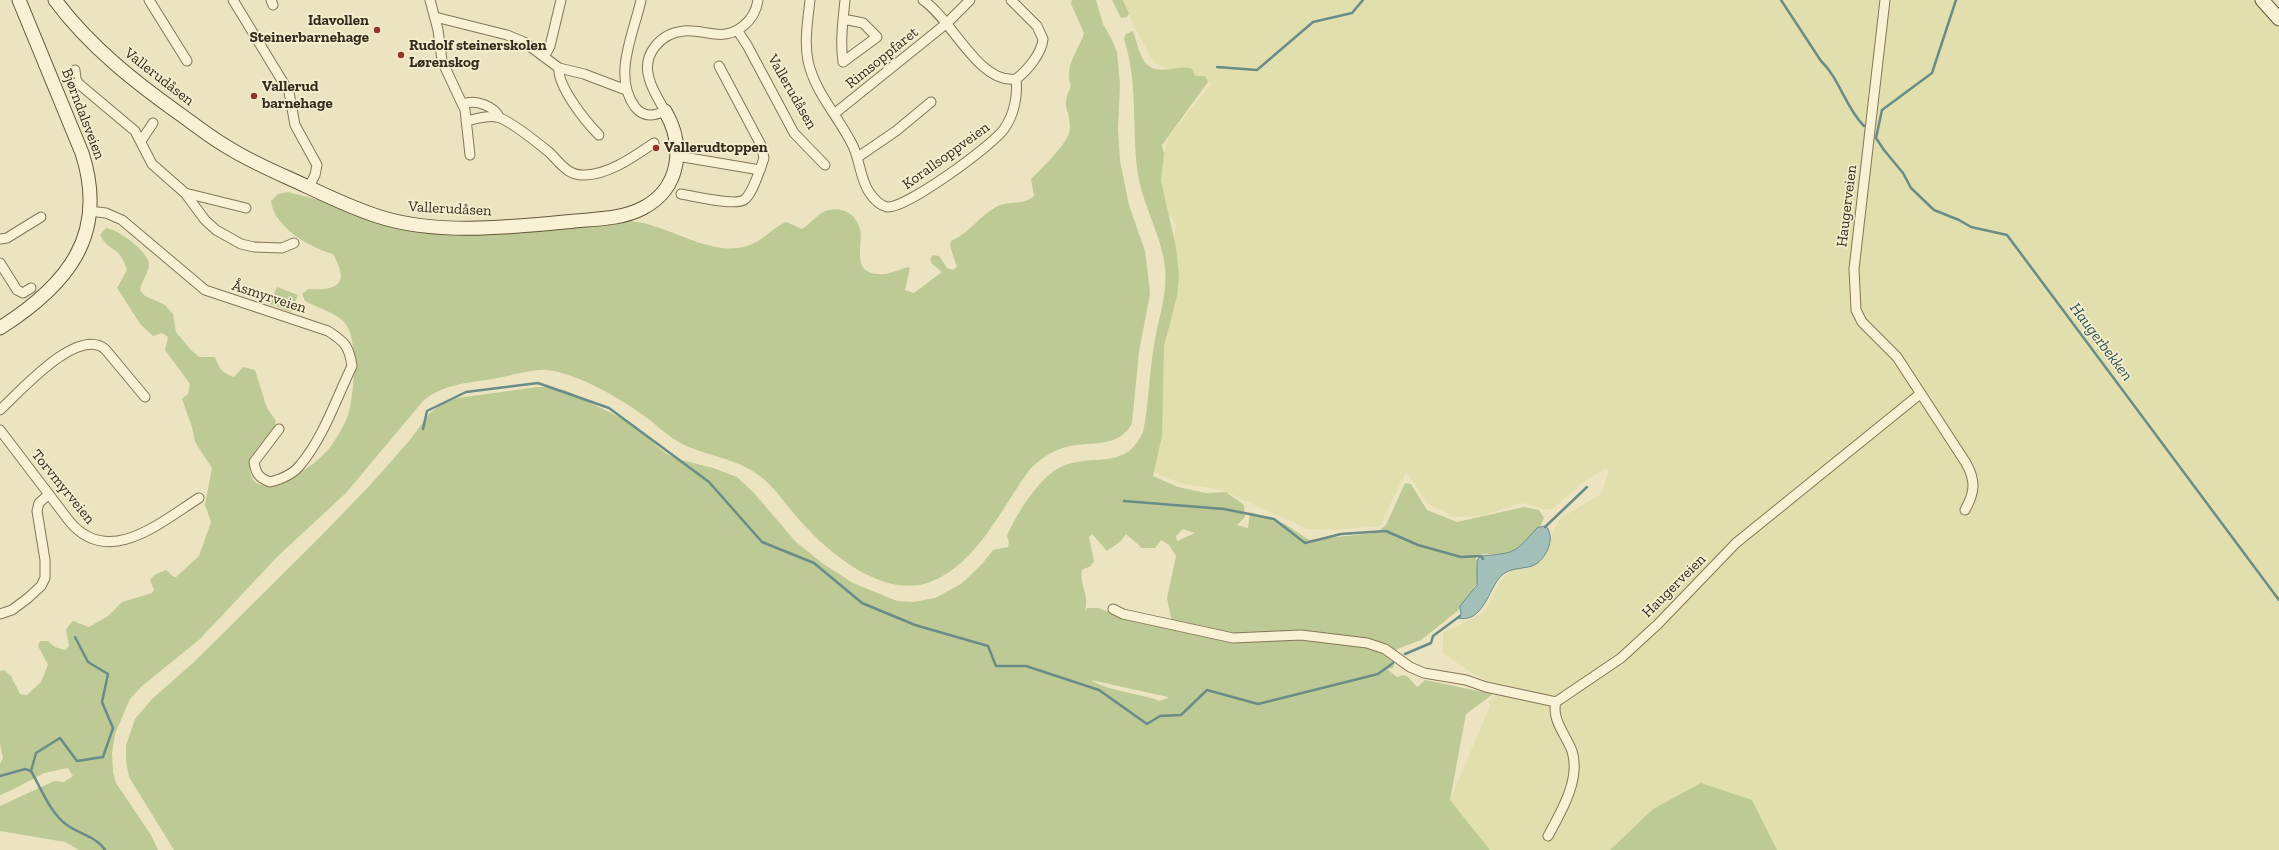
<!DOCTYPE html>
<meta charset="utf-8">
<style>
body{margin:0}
canvas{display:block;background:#ece4c0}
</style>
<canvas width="2279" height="850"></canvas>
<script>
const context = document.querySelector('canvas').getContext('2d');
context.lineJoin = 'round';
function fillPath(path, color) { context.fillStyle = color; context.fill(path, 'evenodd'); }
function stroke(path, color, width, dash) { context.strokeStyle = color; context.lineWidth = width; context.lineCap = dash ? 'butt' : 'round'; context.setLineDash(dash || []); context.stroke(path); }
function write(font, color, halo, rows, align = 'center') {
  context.font = font + ' "Zilla Slab",serif'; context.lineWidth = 3.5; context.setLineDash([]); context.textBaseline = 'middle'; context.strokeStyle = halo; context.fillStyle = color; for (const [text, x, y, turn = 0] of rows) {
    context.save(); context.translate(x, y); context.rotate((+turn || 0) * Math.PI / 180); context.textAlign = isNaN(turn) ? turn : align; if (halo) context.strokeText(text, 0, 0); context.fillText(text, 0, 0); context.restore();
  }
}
fillPath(new Path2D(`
 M 1123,0 L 2262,0 L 2279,18 L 2279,850 L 1777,850 L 1752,800 L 1653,809 L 1610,850 L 1490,850 L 1450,800 L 1490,706 L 1488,701 L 1493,701 L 1499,686 L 1473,674 L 1443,653 L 1443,633 L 1484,612 L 1501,580 L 1516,566 L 1540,559 L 1559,519 L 1601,494 L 1609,470 L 1605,469 L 1584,481 L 1553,509 L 1543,509 L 1523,503 L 1480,516 L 1455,517 L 1428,504 L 1406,472 L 1380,526 L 1335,530 L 1307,529 L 1222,490 L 1178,483 L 1154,472 L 1161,430 L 1163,339 L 1176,224 L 1163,207 L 1160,166 L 1169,136 L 1211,84 L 1154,63 L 1135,28 Z`), '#e2dfae');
fillPath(new Path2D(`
 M 1072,0 L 1096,0 L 1103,24 L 1112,40 L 1117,52 L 1120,84 L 1118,129 L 1120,161 L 1129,205 L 1145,251 L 1149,282 L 1150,294 L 1139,352 L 1132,423 C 1119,450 1086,440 1063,448 C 1050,452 1041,459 1031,468 C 1002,506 978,564 930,582 C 886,599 832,556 805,526 C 789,510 776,487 757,474 C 734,458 707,456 682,444 C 668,437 656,424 643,415 C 620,398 576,373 547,370 C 534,368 507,377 492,379 C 468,383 443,384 423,401 L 346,493 L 278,556 L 200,639 L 142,686 L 130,699 L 115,734 L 112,753 L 113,772 L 116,783 L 151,835 L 158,850 L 79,850 L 65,842 L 0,831 L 0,806 L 54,781 L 64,782 L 73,776 L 68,768 L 44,773 L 16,788 L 0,795 L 0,764 L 3,758 L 0,744 L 0,671 L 4,670 L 11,676 L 20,694 L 27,695 L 41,682 L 48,665 L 38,646 L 40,641 L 48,641 L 55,647 L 65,650 L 69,646 L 66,629 L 73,621 L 89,627 L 108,616 L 122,602 L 152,593 L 154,590 L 150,580 L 154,575 L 166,570 L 174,577 L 176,577 L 199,556 L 211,522 L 205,505 L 212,468 L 195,442 L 192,427 L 182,399 L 188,394 L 190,384 L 165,350 L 168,337 L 162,333 L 153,336 L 141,325 L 117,288 L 127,270 C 119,244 110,254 100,235 L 106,228 C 118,229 151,253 149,266 C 147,275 141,282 140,290 L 145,296 L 165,305 L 173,314 L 176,332 L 191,350 L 199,357 L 215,357 C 219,368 222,373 234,377 L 243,367 L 255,370 L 267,408 L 276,421 L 275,426 L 250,458 C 244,513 307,472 324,454 C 333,445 341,431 347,418 C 352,407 355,371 354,358 C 353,347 352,329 343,321 C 332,311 318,308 305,301 L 302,294 L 308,289 C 338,291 350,284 333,254 C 310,248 274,227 271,201 L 278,194 L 288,192 L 319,200 L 369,221 L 399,228 L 460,232 L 504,234 L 628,221 C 665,222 709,258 747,246 C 762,242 772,228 786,222 L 802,229 C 811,224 818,212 829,210 C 843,207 856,214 860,229 C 864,242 850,273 878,274 C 888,275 899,270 908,267 L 910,268 L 905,290 L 914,293 L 942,272 L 932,264 L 930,259 L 933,255 L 939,256 L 947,268 L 953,270 L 957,267 L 950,246 L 951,241 C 970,233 979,216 996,207 C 1009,200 1023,206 1034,196 L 1031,179 C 1041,169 1070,142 1070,128 C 1070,106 1060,110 1071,86 C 1064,65 1078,52 1084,33 L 1071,4 Z
 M 1112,0 L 1123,0 L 1129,14 L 1127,17 L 1121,18 Z
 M 1133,31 C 1141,54 1141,74 1171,69 C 1179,68 1185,66 1192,69 L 1195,76 L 1205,76 L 1208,82 L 1162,145 L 1164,154 L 1161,181 L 1176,247 L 1179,276 L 1177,296 L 1164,346 L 1162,436 L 1153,476 L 1178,487 L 1206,493 L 1226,492 L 1244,505 L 1245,517 L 1237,525 L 1248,528 L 1250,512 L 1285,524 L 1309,540 L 1375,533 L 1386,525 L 1405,483 L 1411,484 L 1427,510 L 1457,522 L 1524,507 L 1539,510 L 1544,518 L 1537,534 L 1514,554 L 1480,554 L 1476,558 L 1478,581 L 1460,609 L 1421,640 L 1397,649 L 1393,668 L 1387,669 L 1397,677 L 1403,675 L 1408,677 L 1417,687 L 1425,680 L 1493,694 L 1466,714 L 1450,800 L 1490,850 L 174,850 L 129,777 L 126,761 L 126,745 L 135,719 L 152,699 L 194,662 L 320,537 L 372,483 L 409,441 L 430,413 L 442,404 L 458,398 L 537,387 L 552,387 L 567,391 L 629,422 L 664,452 L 677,459 L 713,468 L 737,477 L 754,493 L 796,542 L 825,565 L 853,583 L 897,601 L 913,602 L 935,598 L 961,584 L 982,564 L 993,550 L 1008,547 L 1009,542 L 1007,536 C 1015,516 1040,476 1061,467 C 1093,452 1125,472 1143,432 C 1149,404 1149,374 1154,345 C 1158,319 1168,294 1165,267 C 1161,233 1141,203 1137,168 C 1132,124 1138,83 1124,39 L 1126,34 ZM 1183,529 L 1195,533 L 1177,541 L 1176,536 ZM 1092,534 L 1107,551 L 1121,541 L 1126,534 L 1142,548 L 1155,548 L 1161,540 L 1169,545 L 1176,556 L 1167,598 L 1172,623 L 1125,617 L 1098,608 L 1087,608 L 1085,611 C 1090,596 1079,584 1082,570 L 1091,566 L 1094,561 L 1089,537 ZM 1091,680 L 1168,697 L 1168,698 L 1160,701 C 1139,693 1107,691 1091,680 Z
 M 277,287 L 298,295 L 291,312 L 270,304 Z
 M 1701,783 L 1752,800 L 1777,850 L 1610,850 L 1653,809 Z`), '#beca95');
const water = new Path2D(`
 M 1546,526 C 1556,537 1547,557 1536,564 C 1527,570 1511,566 1501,576 C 1489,588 1483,624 1458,618 L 1461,614 L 1460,606 L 1477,585 L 1477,560 L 1481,556 C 1515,553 1514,554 1537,528 Z`);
fillPath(water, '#a3bfba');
stroke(water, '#6a8c88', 1);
stroke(new Path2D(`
 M 1781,0 L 1821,61 C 1840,79 1845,107 1864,126
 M 1217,67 L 1257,70 L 1313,22 L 1352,13 L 1363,0
 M 1876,138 L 1884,150 L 1903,173 L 1911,188 L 1934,210 L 1959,220 L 1971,227 L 2007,235 L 2279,600
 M 1876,138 L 1882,110 L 1932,73 L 1956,0
 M 423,429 L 427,411 L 466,392 L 538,383 L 609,408 L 709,482 L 762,542 L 814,563 L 862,603 L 915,625 L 988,646 L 996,666 L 1026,666 L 1099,690 L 1147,724 L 1160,716 L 1181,715 L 1207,690 L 1258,704 L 1378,674 L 1393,663
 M 1124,501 L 1224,509 L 1274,519 L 1305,543 L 1341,534 L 1386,531 L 1418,545 L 1461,557 L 1481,556 L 1483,559
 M 1545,527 L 1587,487
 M 1405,654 L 1431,643 L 1433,636 L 1460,616
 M 31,771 L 36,753 L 60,738 L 77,761 L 103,757 L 113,728 L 102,702 L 108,674 L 88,662 L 75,637
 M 0,776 L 25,769 L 31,771 C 41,788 50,813 67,825 C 79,834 97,837 105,850`), '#6a8c88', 2.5);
const street = new Path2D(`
 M 149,0 L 187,61
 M 233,0 L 289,92 L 295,125 L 317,165 L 315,175 L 309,187
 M 271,0 L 273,5
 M 430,0 L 438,30 L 442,61 L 465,110 L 470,155
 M 641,0 C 634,33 612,76 635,107 C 644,118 654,116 665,111 C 659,100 652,90 649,78 C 642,54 661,33 684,31 C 695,30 705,33 715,34 C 736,37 755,21 758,0
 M 810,0 C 808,19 804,41 808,61 C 815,93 839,117 853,146 C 860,161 860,178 869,192 C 873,198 879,205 887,207 C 906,209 993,145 1004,129 C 1014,115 1018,96 1016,79
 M 923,0 C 951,18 979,85 1016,79
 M 1011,0 L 1037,26 L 1043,39 C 1042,53 1027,71 1016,79
 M 1885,0 L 1854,269 L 1856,310 L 1862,322 L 1897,357 L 1966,463 C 1976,481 1975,492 1965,510
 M 435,17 L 507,35 L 524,42 L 559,68 L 584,74 L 626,90
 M 843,19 L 863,23 L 877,37 L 843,62 C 840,41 843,21 845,0
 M 737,30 L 747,45 L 794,133 L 825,165
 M 544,57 L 550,46 L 561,0
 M 559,68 C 557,86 586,122 599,135
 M 75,70 L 76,79 L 79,84 L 135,131 L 152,164 L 185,193 L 205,220 L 216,230 L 241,244 L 254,247 L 282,248 L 294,243
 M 463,104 C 476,99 494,106 500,118
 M 834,114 L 947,23 L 970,0
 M 466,121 C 476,119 487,115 497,117 C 510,120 539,144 550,153 C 561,164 568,176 585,175 C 610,174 633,157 654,143
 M 141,141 L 153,123
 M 677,156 L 760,170 L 764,158 L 761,145 L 719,66
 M 858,157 L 896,131 L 931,102
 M 185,193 L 246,208
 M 681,194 C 693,196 734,206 744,200 C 752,194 756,179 760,170
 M 89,211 L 106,213 L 122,220 L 205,290 L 328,331 C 345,342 349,346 352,366 C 337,397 323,438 301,464 C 294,474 282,479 270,482 C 259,478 256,474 254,462 L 279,429
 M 0,239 L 7,238 L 41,217
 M 0,263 L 17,290 L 23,293 L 31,288
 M 0,410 C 19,393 77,326 105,349 L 145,397
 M 0,430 L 70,522 C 109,568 161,522 199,498
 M 1113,609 L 1123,614 L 1233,638 L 1301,635 L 1367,643 L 1385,649 L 1410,667 L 1424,673 L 1466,680 L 1486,687 L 1556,702
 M 0,614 L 12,610 L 28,598 L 41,586 L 45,578 L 45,560 L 37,511 L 39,503 L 49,494
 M 1548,836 C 1561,812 1581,779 1572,751 C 1566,735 1551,719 1556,702 L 1621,658 L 1658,624 L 1736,543 L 1920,394`);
const secondary = new Path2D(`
 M 55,0 C 90,47 136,83 184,117 C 199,128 213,139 229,148 C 253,163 280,174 306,186 C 329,197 353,208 377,216 C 437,236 513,227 575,221 C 597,219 622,219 643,208 C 681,188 685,145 665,111
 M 2262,0 L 2279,19
 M 0,328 C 66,286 109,236 82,153 L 19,0`);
stroke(street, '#857559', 11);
stroke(secondary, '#67563c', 15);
stroke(street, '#f8f1d3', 9);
stroke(secondary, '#f8f1d3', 13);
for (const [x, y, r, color] of [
 [377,30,4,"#92352a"],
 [401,55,4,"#92352a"],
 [254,96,4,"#92352a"],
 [656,148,4,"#92352a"]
]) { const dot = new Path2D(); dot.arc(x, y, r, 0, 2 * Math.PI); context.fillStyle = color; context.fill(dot); stroke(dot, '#f4eecf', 1.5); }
write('bold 15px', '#352b1d', '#f4eecf', [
 ["Idavollen",369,21,"right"],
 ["Steinerbarnehage",369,38,"right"],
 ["Rudolf steinerskolen",409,46],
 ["Lørenskog",409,63],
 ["Vallerud",262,87],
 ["barnehage",262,104],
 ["Vallerudtoppen",664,148]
], 'left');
write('15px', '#352b1d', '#f4eecf', [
 ["Rimsoppfaret",882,58,-39],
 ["Vallerudåsen",159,77,38],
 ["Vallerudåsen",792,92,60],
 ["Bjørndalsveien",83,114,69],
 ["Korallsoppveien",946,156,-36],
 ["Haugerveien",1847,206,-83],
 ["Vallerudåsen",450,209,3],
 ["Åsmyrveien",269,297,18],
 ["Torvmyrveien",63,487,51],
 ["Haugerveien",1674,586,-45]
]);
write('italic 16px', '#2c5254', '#f4eecf', [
 ["Haugerbekken",2101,342,53]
]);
</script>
